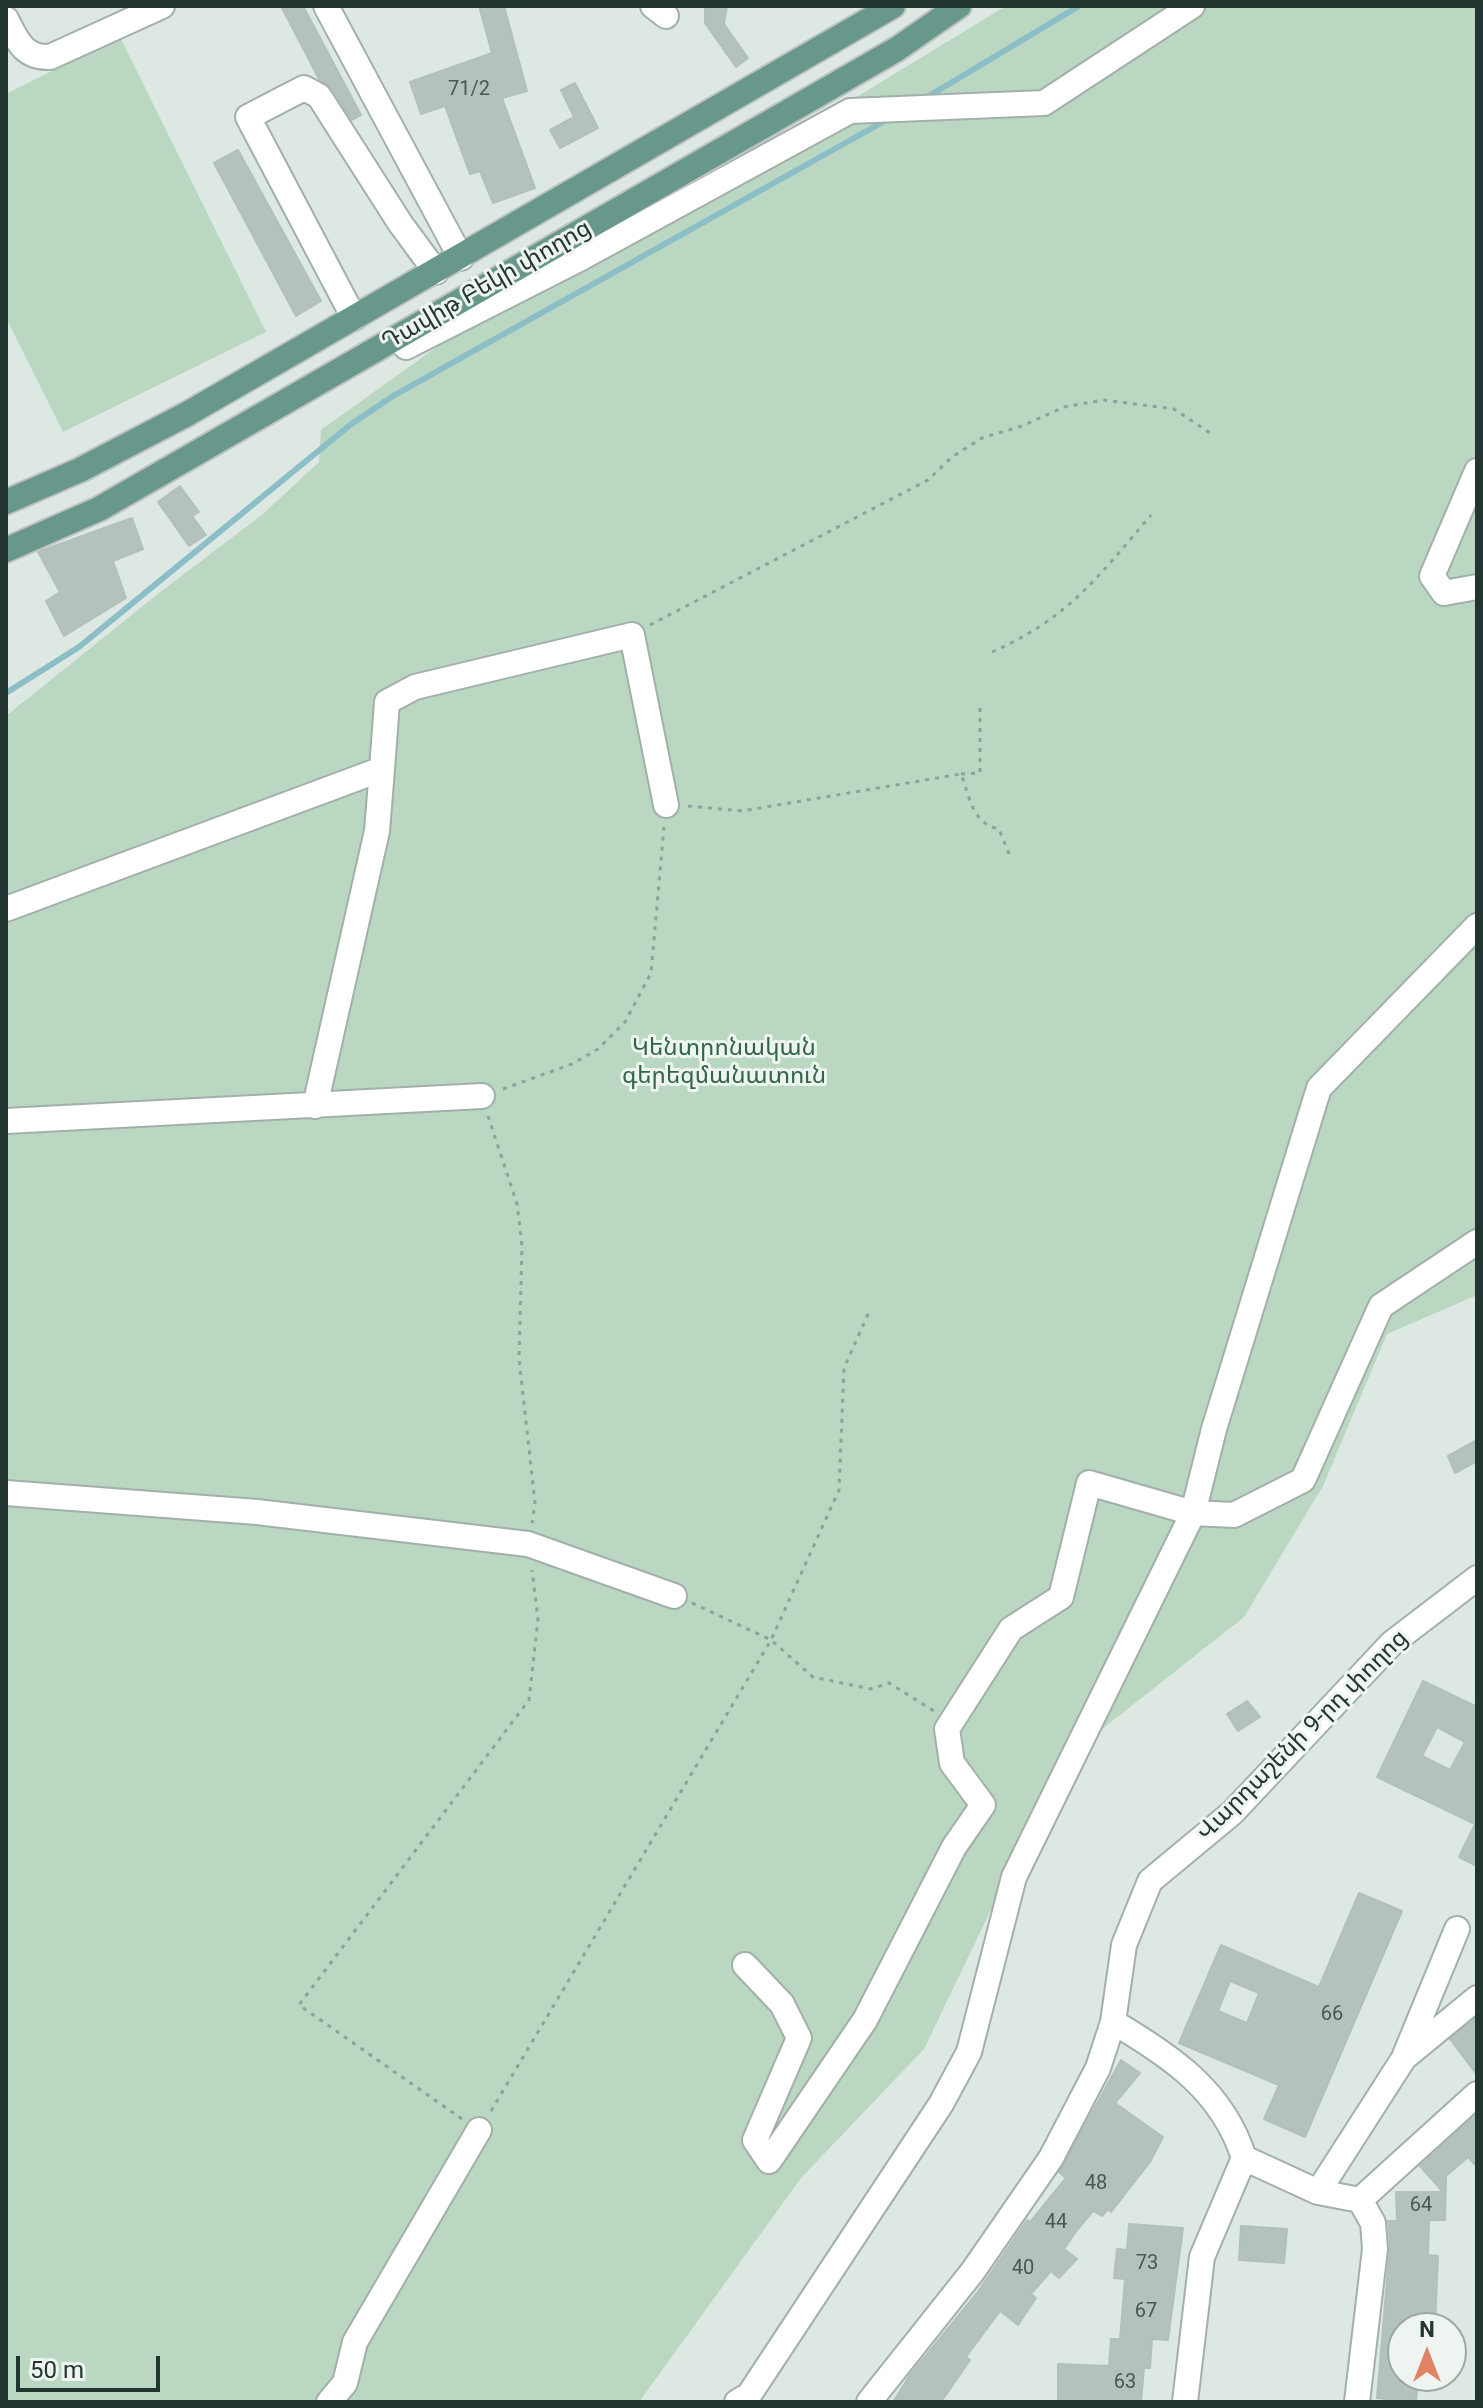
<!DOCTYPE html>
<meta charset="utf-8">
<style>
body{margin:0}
#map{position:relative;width:1483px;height:2408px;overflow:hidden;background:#dee8e3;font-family:Roboto,sans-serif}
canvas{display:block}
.frame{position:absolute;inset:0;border:8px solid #223530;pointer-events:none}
.north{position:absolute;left:1387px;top:2312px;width:80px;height:80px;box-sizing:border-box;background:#eef5f1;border:2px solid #9ca8a4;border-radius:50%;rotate:0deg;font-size:22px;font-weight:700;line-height:32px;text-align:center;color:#223530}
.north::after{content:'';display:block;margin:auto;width:28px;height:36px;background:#e08264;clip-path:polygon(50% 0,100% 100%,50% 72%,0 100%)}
.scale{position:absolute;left:16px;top:2356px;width:144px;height:36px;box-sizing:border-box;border:4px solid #223530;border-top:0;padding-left:10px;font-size:24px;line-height:28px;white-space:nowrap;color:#223530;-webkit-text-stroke:6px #eef5f1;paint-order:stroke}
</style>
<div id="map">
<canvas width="1483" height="2408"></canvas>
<div class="frame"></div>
<div class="north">N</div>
<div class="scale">50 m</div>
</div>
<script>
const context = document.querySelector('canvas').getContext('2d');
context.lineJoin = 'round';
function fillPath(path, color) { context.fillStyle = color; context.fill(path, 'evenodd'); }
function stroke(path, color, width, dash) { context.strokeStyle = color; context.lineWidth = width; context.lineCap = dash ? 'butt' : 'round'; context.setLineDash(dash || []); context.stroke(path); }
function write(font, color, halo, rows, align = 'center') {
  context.font = font + ' Roboto,"Noto Sans Armenian",sans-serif'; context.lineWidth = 6; context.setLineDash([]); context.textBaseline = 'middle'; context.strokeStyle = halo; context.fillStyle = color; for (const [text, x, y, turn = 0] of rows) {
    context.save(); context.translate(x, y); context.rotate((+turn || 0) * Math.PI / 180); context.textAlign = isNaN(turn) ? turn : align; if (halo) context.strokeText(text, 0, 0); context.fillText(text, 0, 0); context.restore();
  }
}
fillPath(new Path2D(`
 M 1006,6 L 1477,6 L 1477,1295 L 1387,1334 L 1323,1486 L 1244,1617 L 1063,1760 L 924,2049 L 801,2178 L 639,2402 L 6,2402 L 6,716 L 159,593 L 263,514 L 319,462 L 321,430 L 576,247 L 799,132 Z
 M 120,37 L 266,332 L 63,432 L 6,318 L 6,94 Z`), '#b9d7c1');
stroke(new Path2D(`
 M 924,99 L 1079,6
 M 6,693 L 79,647 L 350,425 L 393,396 L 890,118`), '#8cbec7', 6);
const building = new Path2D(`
 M 281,6 L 303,6 L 361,115 L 352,120 L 331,87 L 319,79 Z
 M 479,6 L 504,6 L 527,91 L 502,98 L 535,188 L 493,203 L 480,171 L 470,174 L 445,106 L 421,114 L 410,82 L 492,53 Z
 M 705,6 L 727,6 L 724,24 L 748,58 L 736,67 L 705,23 Z
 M 575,83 L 598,128 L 560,148 L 550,130 L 574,117 L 561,90 Z
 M 238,150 L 321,301 L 296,316 L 214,163 Z
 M 180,486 L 199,512 L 192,516 L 206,535 L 189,546 L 158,502 Z
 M 132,518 L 143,549 L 113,561 L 126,598 L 64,636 L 46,601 L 60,592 L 38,552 Z
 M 1477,1440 L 1477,1461 L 1455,1473 L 1448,1456 Z
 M 1423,1681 L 1477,1707 L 1477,1866 L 1459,1857 L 1475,1824 L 1377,1777 ZM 1437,1727 L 1465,1742 L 1450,1770 L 1422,1756 Z
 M 1247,1701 L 1260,1717 L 1238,1731 L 1227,1714 Z
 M 1359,1893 L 1402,1911 L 1305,2137 L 1264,2119 L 1279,2085 L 1179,2043 L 1221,1945 L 1319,1987 ZM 1230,1981 L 1259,1993 L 1247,2023 L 1218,2011 Z
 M 1477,2017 L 1477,2075 L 1450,2039 Z
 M 1121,2060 L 1140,2073 L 1115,2103 L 1163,2137 L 1150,2162 L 1111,2212 L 1108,2209 L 1102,2216 L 1093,2211 L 1077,2230 L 1064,2249 L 1077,2259 L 1059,2278 L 1051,2271 L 1031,2294 L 1036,2298 L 1018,2325 L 1000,2311 L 966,2357 L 970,2360 L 941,2402 L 893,2402 L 910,2375 L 977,2293 L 1027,2220 L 1030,2222 L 1066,2178 L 1059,2172 Z
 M 1477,2114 L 1477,2167 L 1468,2157 L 1446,2176 L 1445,2220 L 1429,2220 L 1428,2255 L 1438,2256 L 1435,2328 L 1403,2328 L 1403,2376 L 1418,2376 L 1416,2402 L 1377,2398 L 1390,2245 L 1388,2221 L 1397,2221 L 1396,2192 L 1443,2192 L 1420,2166 Z
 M 1129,2224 L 1183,2228 L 1168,2340 L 1152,2339 L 1150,2368 L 1144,2368 L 1141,2402 L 1058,2402 L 1058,2364 L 1109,2366 L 1111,2339 L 1120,2339 L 1125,2279 L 1114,2278 L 1117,2249 L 1127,2250 Z
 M 1241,2226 L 1287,2229 L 1284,2263 L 1239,2260 Z`);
fillPath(building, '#b4c2bc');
stroke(building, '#b2c0ba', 2);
const minor = new Path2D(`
 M 326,6 L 461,258
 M 653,6 L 666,16
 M 6,19 C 17,40 23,58 50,57 L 162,6
 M 354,318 L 248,117 L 304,88 L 319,96 L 400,223 L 436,272
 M 399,337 L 406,347 L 581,258 L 850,111 L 1044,103 L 1192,6
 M 1477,471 L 1432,576 L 1444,593 L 1477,587
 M 6,909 L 382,769 L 387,702 L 415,687 L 632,635 L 666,805
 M 315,1106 L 377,831 L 382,769
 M 6,1121 L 482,1096
 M 6,1493 L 257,1512 L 528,1544 L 674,1596
 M 745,1965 L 782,2004 L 799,2038 L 755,2140 L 769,2161 L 865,2020 L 954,1847 L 983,1805 L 952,1763 L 947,1729 L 1011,1629 L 1061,1597 L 1089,1483 L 1193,1513 L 1234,1515 L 1303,1480 L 1381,1306 L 1477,1242
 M 1113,2022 C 1171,2056 1223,2091 1244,2158 L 1318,2192 L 1360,2200 L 1477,2094
 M 1405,2055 L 1457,1929
 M 1318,2192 L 1404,2058 L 1477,1998
 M 329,2402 L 345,2383 L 355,2342 L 479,2130
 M 737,2402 L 749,2395 L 941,2104 L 969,2052 L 1014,1877 L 1193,1513 L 1214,1429 L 1319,1088 L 1477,926
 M 869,2402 L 973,2271 L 1051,2158 L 1098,2068 L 1113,2022 L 1124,1945 L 1150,1881 L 1232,1813 L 1392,1643 L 1477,1578
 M 1185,2402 L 1202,2257 L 1244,2158
 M 1357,2402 L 1375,2249 L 1373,2223 L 1360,2200`);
const major = new Path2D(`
 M 6,502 L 80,470 L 187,414 L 893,6
 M 6,550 L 99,509 L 205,448 L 897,49 L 959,6`);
stroke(minor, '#a2afaa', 28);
stroke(major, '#bdc2c1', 28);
stroke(new Path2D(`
 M 650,625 L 928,480 L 952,457 L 982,438 L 1022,426 L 1064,407 L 1103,400 L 1174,409 L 1210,433
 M 992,652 C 1069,618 1098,577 1151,515
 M 961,774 L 980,773 L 980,708
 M 688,806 L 742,811 L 961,774 C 970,798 972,823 999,829 L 1009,854
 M 503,1089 L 572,1064 L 598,1049 L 625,1022 L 651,973 L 664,827
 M 488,1116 L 517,1204 L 522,1246 L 519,1359 L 535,1503 L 532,1523
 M 692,1603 L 771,1640 L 813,1677 L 871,1689 L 889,1683 L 934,1711
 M 491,2111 L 771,1640 L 839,1490 L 844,1368 L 869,1312
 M 462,2119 L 299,2005 L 529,1700 L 538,1619 L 532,1570`), '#82a89c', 3, [4, 6]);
stroke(minor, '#fff', 24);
stroke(major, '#68988b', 24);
write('20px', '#465853', null, [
 ["71/2",469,90],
 ["66",1332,2015],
 ["48",1096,2184],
 ["64",1421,2206],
 ["44",1056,2223],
 ["73",1147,2264],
 ["40",1023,2269],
 ["67",1146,2312],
 ["63",1125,2383]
]);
write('24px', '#223530', '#eef5f1', [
 ["Դավիթ Բեկի փողոց",487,286,-30],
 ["Վարդաշենի 9-րդ փողոց",1303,1736,-45]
]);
write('24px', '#316746', '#eef5f1', [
 ["Կենտրոնական",724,1049],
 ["գերեզմանատուն",724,1077]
]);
</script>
